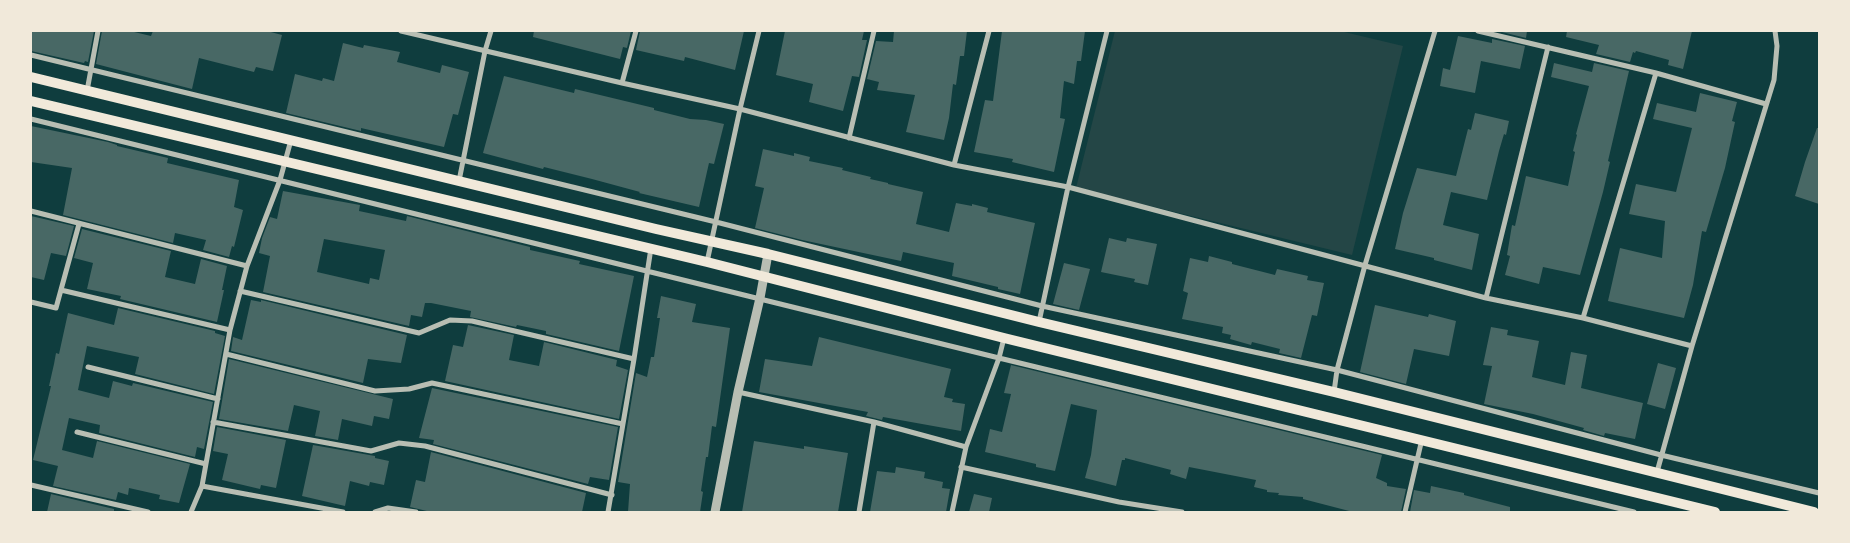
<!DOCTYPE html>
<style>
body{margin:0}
#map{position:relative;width:1850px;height:543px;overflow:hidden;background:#0f3d3e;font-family:Cabin,sans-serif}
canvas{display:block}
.frame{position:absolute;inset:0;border:32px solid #f1e9da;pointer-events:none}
</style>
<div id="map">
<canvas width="1850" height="543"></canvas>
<div class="frame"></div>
</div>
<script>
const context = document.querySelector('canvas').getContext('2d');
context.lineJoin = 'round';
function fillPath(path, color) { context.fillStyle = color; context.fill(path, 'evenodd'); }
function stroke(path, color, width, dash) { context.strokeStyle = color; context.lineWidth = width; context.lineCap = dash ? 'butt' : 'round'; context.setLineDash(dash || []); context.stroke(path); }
fillPath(new Path2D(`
 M 1115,31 L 1340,31 L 1403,46 L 1352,255 L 1076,188 Z`), '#244646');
fillPath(new Path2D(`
 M 31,31 L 94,31 L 88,62 L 85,61 L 84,63 L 31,51 Z
 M 102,31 L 130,31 L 151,36 L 153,31 L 267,31 L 282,35 L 273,71 L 256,67 L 254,72 L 199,58 L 192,89 L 96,64 Z
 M 534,31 L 631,31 L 627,48 L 623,47 L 620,59 L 533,37 Z
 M 640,31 L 744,31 L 735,70 L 685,57 L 684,61 L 636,50 Z
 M 785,31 L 864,31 L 862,40 L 867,40 L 859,77 L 852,76 L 843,111 L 809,102 L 813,84 L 776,75 Z
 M 894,31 L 967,31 L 964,56 L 960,56 L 956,85 L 953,84 L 949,118 L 944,140 L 906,132 L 915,95 L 877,90 L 879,82 L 867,79 L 876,41 L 893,42 Z
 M 1002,31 L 1085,31 L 1081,61 L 1077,61 L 1074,84 L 1064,81 L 1060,118 L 1065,119 L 1054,172 L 1012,162 L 1013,159 L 974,152 L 985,100 L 993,101 Z
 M 1498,31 L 1527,31 L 1526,38 Z
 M 1567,31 L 1692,31 L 1683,69 L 1668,65 L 1669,60 L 1636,51 L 1635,53 L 1633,52 L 1630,62 L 1596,54 L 1599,45 L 1566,37 Z
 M 1458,36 L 1492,43 L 1492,39 L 1525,46 L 1520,69 L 1481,61 L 1475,93 L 1440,86 L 1443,68 L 1450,70 Z
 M 343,43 L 363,48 L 364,45 L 400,52 L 397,62 L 440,73 L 442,65 L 469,72 L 458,115 L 453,114 L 444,147 L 361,128 L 361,131 L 286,113 L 295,74 L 322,81 L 323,78 L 334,81 Z
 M 1554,63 L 1592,72 L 1594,63 L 1629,71 L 1608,161 L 1610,162 L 1603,192 L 1580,275 L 1543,267 L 1539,284 L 1505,275 L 1510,256 L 1507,255 L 1512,225 L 1515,226 L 1526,176 L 1568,186 L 1575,152 L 1573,151 L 1577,135 L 1576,134 L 1589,86 L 1551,77 Z
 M 504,76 L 574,93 L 575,89 L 654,108 L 654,110 L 690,119 L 706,120 L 724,124 L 714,164 L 709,163 L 699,207 L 639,193 L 640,192 L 592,179 L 544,167 L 543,169 L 483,153 Z
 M 1700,93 L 1737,102 L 1732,121 L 1735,122 L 1725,168 L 1706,232 L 1702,231 L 1693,285 L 1684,318 L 1608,301 L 1620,248 L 1662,258 L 1665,221 L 1629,214 L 1636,184 L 1676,192 L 1692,128 L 1653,119 L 1657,103 L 1696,112 Z
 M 1475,113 L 1509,121 L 1506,135 L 1504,134 L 1499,151 L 1487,200 L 1451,192 L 1443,225 L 1479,234 L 1472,270 L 1434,260 L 1434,258 L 1395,249 L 1403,213 L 1417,168 L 1456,176 L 1468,129 L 1471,130 Z
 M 31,126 L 108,142 L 117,145 L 117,146 L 168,158 L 167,163 L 239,180 L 234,207 L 243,210 L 234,247 L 232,246 L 229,257 L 203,250 L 206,240 L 175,233 L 173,243 L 63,215 L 72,168 L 31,162 Z
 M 1817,128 L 1819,128 L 1819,204 L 1795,196 L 1805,162 Z
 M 763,149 L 794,156 L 794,153 L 810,157 L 809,161 L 843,168 L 842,170 L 871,177 L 870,179 L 888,183 L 888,184 L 923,192 L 916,224 L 949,232 L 956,203 L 972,206 L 972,204 L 988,208 L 987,212 L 1035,223 L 1020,294 L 998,289 L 998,287 L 952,276 L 954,263 L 903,252 L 901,261 L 802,240 L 755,228 L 764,188 L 755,186 Z
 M 283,191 L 360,205 L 359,211 L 406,221 L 407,216 L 530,247 L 530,250 L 580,261 L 579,264 L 634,276 L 619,351 L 546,334 L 546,331 L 517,325 L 516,327 L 470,317 L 471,311 L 431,303 L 425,303 L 422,317 L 411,315 L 409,326 L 263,292 L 270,256 L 259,253 L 262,238 L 270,217 L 277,219 ZM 324,239 L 385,250 L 379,280 L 370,278 L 369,284 L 317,272 Z
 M 31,216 L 74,226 L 66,256 L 51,253 L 44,280 L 31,277 Z
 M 82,229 L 171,251 L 165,277 L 195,284 L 201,259 L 227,266 L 222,290 L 224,290 L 217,322 L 120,299 L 121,296 L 87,289 L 93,263 L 74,258 Z
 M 1109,238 L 1126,242 L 1127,238 L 1157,244 L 1148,285 L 1134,282 L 1135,279 L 1101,272 Z
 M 1209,256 L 1232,262 L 1232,264 L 1275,275 L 1277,269 L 1308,276 L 1307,280 L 1324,283 L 1317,316 L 1312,315 L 1301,358 L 1279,353 L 1280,349 L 1252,342 L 1251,345 L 1230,339 L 1231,335 L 1222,333 L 1223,327 L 1182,319 L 1188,293 L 1183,291 L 1190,258 L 1208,262 Z
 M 1064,263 L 1090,269 L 1079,310 L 1053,304 Z
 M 661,296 L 696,304 L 692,322 L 730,328 L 716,427 L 712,426 L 708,457 L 706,457 L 701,491 L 703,492 L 700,512 L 628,512 L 630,484 L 618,482 L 636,373 L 647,377 L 651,357 L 654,357 L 660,318 L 657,318 Z
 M 251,300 L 261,302 L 261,300 L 407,335 L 401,363 L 368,359 L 363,383 L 231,351 L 233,337 L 242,340 Z
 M 1375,305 L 1428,317 L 1429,314 L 1456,321 L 1449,356 L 1414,349 L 1406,384 L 1360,372 Z
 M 118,308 L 215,331 L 215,333 L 225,336 L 214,394 L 135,374 L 139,357 L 87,346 L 78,390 L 109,398 L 113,381 L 132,386 L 133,383 L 213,402 L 204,449 L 197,447 L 195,457 L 99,433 L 100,425 L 69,418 L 62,450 L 93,458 L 97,441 L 190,464 L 179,503 L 159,499 L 160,495 L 129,488 L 128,495 L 118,492 L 116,500 L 53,486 L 58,466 L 33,460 L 51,386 L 49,386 L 54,364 L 56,353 L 59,354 L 68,313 L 114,325 Z
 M 468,325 L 514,335 L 509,360 L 539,366 L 544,342 L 617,360 L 616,366 L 628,370 L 619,419 L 445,381 L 453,345 L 463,347 Z
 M 1491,327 L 1508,330 L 1507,335 L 1539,341 L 1532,377 L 1565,385 L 1571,352 L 1587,355 L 1581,388 L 1643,403 L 1635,439 L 1605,433 L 1604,436 L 1583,430 L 1584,428 L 1533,414 L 1484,404 L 1492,366 L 1483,365 Z
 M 819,337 L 951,369 L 944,397 L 953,399 L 952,402 L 965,404 L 961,431 L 883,417 L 882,420 L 866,416 L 868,412 L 759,392 L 765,359 L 812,366 Z
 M 229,359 L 393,399 L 389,419 L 374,416 L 372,426 L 342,419 L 338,440 L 315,436 L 320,411 L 294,405 L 288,431 L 219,419 Z
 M 1658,363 L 1676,368 L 1665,409 L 1647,404 Z
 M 1011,365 L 1382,455 L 1376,478 L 1387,483 L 1387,486 L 1406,489 L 1401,512 L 1353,512 L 1303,499 L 1303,497 L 1278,495 L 1279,493 L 1267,492 L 1267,490 L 1254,487 L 1256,480 L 1189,467 L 1186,479 L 1170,474 L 1171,470 L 1125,458 L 1125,460 L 1122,460 L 1116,486 L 1085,478 L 1091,455 L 1097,410 L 1071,404 L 1055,471 L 1036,467 L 1036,464 L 985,452 L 990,429 L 1002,432 L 1011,394 L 1004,393 Z
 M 432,388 L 618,427 L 609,480 L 590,477 L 588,484 L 433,444 L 434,440 L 419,438 Z
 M 217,427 L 286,440 L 276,488 L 261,485 L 260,489 L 222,480 L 228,454 L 213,451 Z
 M 754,441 L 804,449 L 804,446 L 848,453 L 838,512 L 742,512 Z
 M 313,445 L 375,456 L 375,458 L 389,461 L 384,485 L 370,482 L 369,486 L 350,481 L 345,506 L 302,496 Z
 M 431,452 L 586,493 L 582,512 L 431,512 L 410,507 L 416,480 L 425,482 Z
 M 896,467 L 925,472 L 924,478 L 943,482 L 942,488 L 950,489 L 946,512 L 870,512 L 877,471 L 895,473 Z
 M 1431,486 L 1464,493 L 1464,495 L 1510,507 L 1510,512 L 1410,512 L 1414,490 L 1430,493 Z
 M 51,494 L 114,509 L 114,512 L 47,512 Z
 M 974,494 L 992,498 L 989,512 L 969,512 Z`), '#486865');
stroke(new Path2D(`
 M 401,31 L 622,83 L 740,109 L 954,165 L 1068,187 L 1486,298 L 1583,318 L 1692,346
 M 1478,31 L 1656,73 L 1766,104
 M 31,55 L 716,222 L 1042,306 L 1337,370 L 1661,455 L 1819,493
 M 622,83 L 636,31
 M 87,91 L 98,31
 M 31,119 L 999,358 L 1634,512
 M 849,138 L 874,31
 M 954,165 L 989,31
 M 459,181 L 485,51 L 491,31
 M 31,211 L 247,266
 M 707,262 L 740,109 L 759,31
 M 61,290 L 230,330
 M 240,291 L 419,333 L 450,320 L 472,321 L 634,359
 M 1486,298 L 1548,47
 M 31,302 L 56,308 L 79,224
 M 1583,318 L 1656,73
 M 1039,322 L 1068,187 L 1107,31
 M 226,354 L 375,391 L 409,389 L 432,383 L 623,424
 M 88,367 L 218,399
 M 738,392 L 874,422 L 966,447
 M 1334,392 L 1337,370 L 1365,265 L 1435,31
 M 213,422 L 371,451 L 399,443 L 425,446 L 612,495
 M 77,432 L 206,464
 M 961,467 L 1119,502 L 1182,512
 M 1657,472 L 1692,346 L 1774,80 L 1777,46 L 1775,31
 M 31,485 L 148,512
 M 202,486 L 343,512
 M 191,512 L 202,486 L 230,330 L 247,266 L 280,180 L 291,140
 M 375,512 L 388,508 L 416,512
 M 608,512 L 634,359 L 651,248
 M 859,512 L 874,422
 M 952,512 L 966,447 L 999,358 L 1004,338
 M 1405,512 L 1422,439`), '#b8beb3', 5);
stroke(new Path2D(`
 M 715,512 L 738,392 L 760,298 L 768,254`), '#b8beb3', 9);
stroke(new Path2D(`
 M 31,77 L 656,229 L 768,254 L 1039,322 L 1334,392 L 1814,512
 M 31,101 L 707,262 L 1004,338 L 1715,512`), '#f1e9da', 10);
</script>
